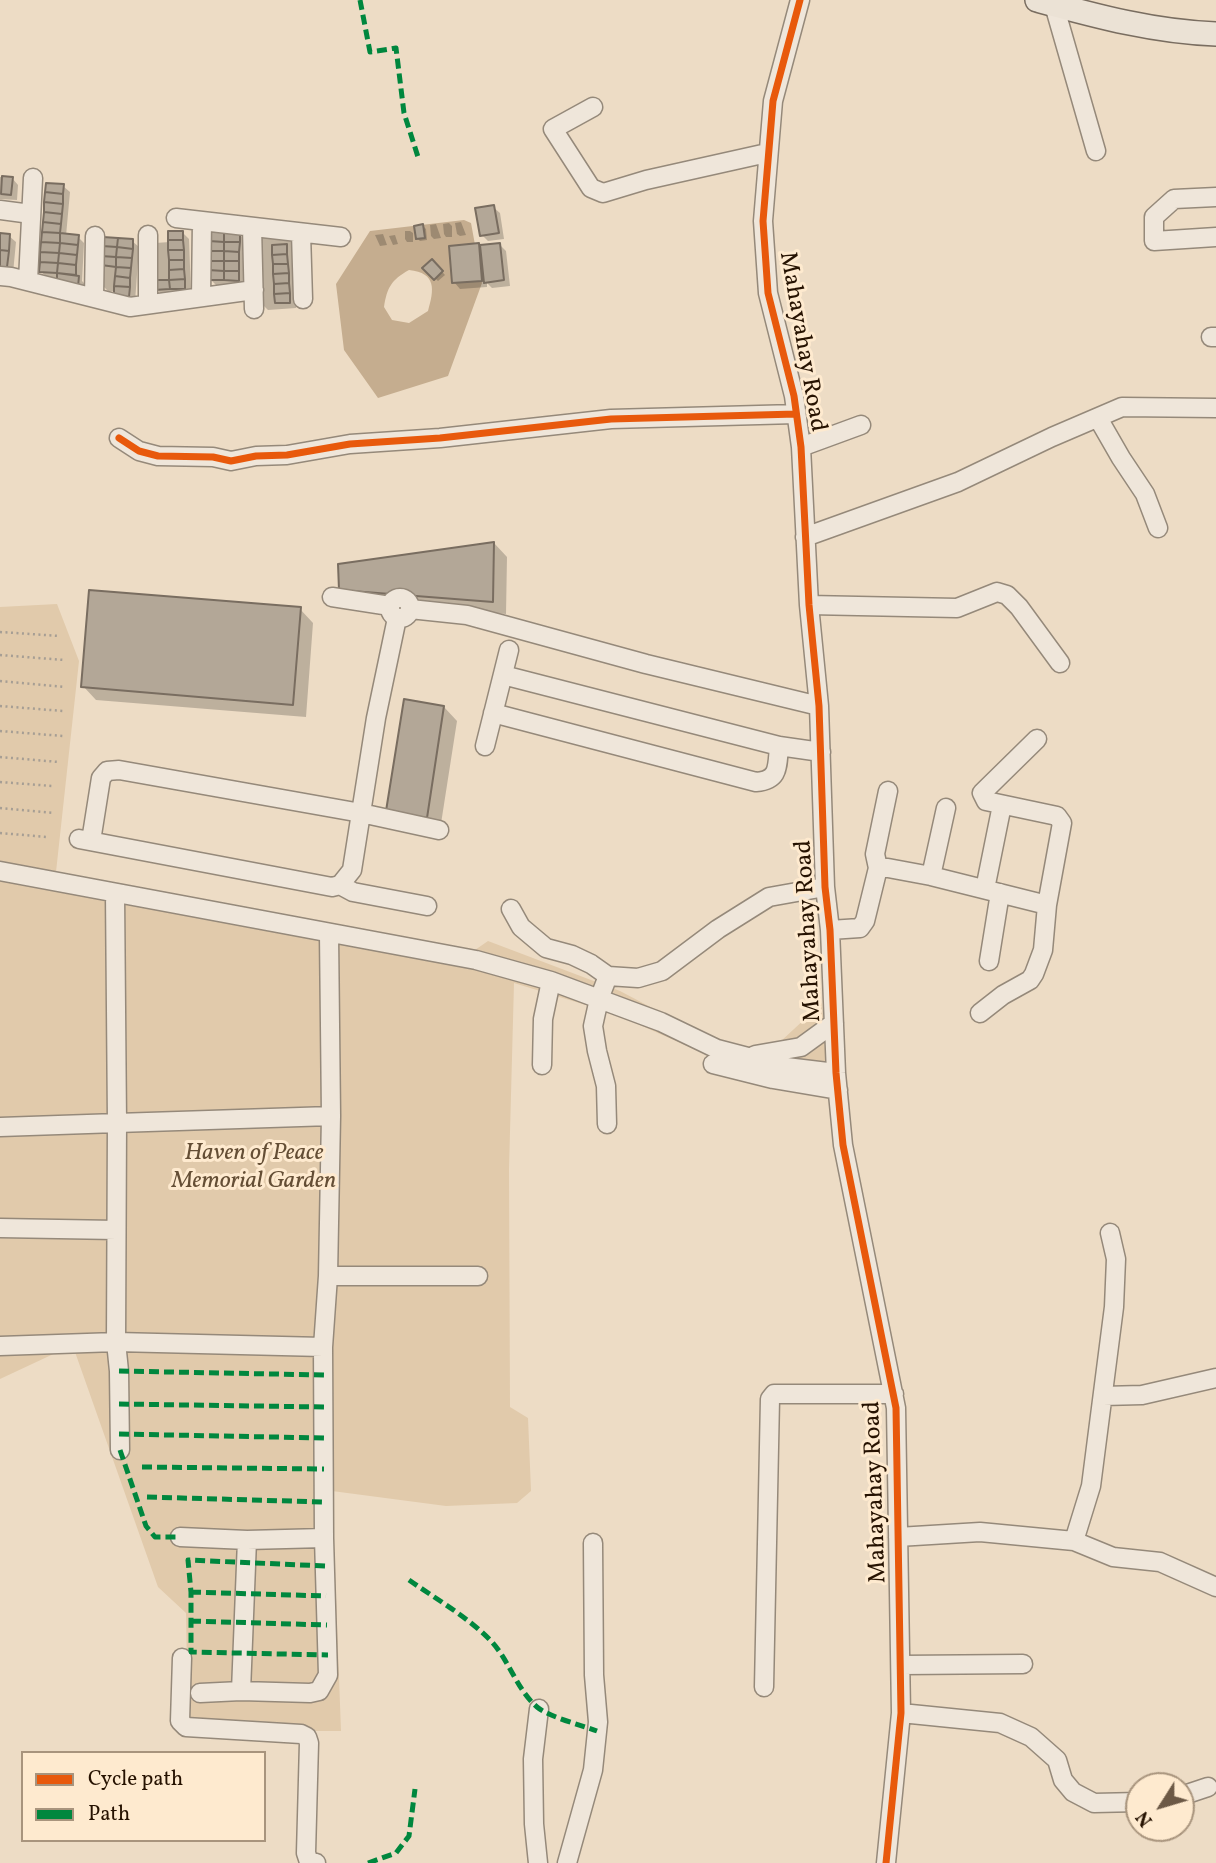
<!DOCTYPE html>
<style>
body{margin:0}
#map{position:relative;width:1216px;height:1863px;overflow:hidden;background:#eddcc5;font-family:Vollkorn,serif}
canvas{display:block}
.legend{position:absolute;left:21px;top:1751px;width:245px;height:91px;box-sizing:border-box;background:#feeacf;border:2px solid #a8947d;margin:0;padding:9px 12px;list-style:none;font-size:21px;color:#261201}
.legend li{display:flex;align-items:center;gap:14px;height:35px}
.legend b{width:35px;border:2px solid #a8947d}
.north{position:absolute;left:1125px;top:1772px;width:70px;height:70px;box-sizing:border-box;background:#feeacf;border:2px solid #a8947d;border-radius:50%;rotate:233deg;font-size:19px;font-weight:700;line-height:28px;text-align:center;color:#261201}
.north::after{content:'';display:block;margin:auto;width:24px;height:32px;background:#6c5946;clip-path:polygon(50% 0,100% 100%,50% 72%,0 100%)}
</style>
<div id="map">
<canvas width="1216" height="1863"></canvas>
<ul class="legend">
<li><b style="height:9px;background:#e8590c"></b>Cycle path</li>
<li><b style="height:9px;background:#00873e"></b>Path</li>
</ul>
<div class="north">N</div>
</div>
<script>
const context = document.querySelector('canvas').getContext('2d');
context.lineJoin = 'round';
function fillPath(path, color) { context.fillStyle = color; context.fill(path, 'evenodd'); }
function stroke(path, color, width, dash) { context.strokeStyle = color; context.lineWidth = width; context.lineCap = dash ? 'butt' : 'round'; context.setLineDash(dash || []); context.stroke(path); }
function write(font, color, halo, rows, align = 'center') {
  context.font = font + ' Vollkorn,serif'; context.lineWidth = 6; context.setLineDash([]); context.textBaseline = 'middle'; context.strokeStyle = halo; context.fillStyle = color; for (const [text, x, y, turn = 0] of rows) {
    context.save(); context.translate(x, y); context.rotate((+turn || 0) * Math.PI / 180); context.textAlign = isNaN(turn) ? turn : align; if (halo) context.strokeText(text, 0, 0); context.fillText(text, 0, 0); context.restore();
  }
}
fillPath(new Path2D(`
 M 57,604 L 79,661 L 56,872 L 434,944 L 475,950 L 488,941 L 620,991 L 730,1049 L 780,1042 L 822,1003 L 827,1082 L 750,1068 L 694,1049 L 615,1014 L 514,983 L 509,1169 L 510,1407 L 528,1418 L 531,1491 L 517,1503 L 446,1506 L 332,1491 L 341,1731 L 307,1731 L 306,1726 L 188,1723 L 186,1613 L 158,1587 L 75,1352 L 62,1350 L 0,1379 L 0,607 Z`), '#e1caab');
fillPath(new Path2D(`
 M 464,220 L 471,223 L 482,283 L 448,376 L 378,398 L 344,350 L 336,284 L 370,231 ZM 409,270 C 437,273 434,290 428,311 L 409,323 L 392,320 L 384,307 C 387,288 391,280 409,270 Z`), '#c5ad8f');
fillPath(new Path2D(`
 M 0,177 L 12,178 L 18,185 L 17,200 L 0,199 Z
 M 63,186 L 70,192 L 66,236 L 78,237 L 84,243 L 82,281 L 85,284 L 83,292 L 58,278 L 47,277 L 40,271 Z
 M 493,207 L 500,213 L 504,239 L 488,241 L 482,235 Z
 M 461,222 L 466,235 L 460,236 L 457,234 L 455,223 Z
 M 449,223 L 452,226 L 452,237 L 446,237 L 444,234 L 443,224 Z
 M 436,224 L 441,238 L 434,239 L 431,236 L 430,225 Z
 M 423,226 L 426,229 L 427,240 L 420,241 L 417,238 Z
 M 405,231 L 410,231 L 413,233 L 413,242 L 407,242 L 405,239 Z
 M 182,232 L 189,239 L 191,294 L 163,295 L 156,289 L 155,243 L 170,242 Z
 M 239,234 L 245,240 L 245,286 L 217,286 L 210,279 Z
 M 383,234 L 387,245 L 380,246 L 375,235 Z
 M 0,235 L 9,236 L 16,242 L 13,273 L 0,271 Z
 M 395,235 L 398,244 L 393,245 L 389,236 Z
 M 286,237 L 292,243 L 296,308 L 268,310 L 261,303 L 258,238 Z
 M 104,239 L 132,241 L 139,247 L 135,302 L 122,302 L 116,291 L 108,291 L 101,284 Z
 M 478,245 L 480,247 L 500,245 L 506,251 L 510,286 L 492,288 L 487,283 L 487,287 L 460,289 L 454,282 Z
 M 432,261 L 445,275 L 438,281 L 425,268 Z
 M 494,543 L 507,557 L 506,614 L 354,602 L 340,589 Z
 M 300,609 L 313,623 L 306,717 L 96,700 L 83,686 Z
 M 444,707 L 457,721 L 440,830 L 402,824 Z`), '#0003');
const building = new Path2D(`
 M 2,176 L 13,177 L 11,195 L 1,194 Z
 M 46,183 L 64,184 L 63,194 L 45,192 Z
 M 45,192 L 63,194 L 63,204 L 44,202 Z
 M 44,202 L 63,204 L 62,214 L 44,212 Z
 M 494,205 L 499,233 L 480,236 L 475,208 Z
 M 44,212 L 62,214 L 61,224 L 43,222 Z
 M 43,222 L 61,224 L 60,233 L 42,232 Z
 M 423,224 L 425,238 L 416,239 L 414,226 Z
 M 168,231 L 183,231 L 183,240 L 168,240 Z
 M 209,231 L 224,232 L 224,242 L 209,241 Z
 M 42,232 L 60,233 L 60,243 L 41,242 Z
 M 224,232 L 240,232 L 240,242 L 224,242 Z
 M 0,233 L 10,234 L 9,251 L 0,250 Z
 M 60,233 L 79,235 L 78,245 L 60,243 Z
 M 103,237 L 118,238 L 117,247 L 102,246 Z
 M 118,238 L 133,239 L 133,249 L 117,247 Z
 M 168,240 L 183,240 L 184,250 L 168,250 Z
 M 209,241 L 224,242 L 224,251 L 209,251 Z
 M 41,242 L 60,243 L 59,253 L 40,252 Z
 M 224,242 L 240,242 L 239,252 L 224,251 Z
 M 60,243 L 78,245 L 77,255 L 59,253 Z
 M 479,243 L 482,281 L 452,283 L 449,246 Z
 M 500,243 L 504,280 L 484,283 L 480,245 Z
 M 287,244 L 287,254 L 272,255 L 272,245 Z
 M 102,246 L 117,247 L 116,257 L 101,256 Z
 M 117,247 L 133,249 L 132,258 L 116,257 Z
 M 0,250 L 9,251 L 7,267 L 0,267 Z
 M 168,250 L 184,250 L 184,260 L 169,260 Z
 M 209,251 L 224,251 L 224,261 L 209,261 Z
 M 224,251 L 239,252 L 239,261 L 224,261 Z
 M 40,252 L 59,253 L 58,263 L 40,262 Z
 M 59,253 L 77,255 L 76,265 L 58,263 Z
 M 287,254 L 288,264 L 273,264 L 272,255 Z
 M 101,256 L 116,257 L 116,267 L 101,265 Z
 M 116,257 L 132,258 L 131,268 L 116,267 Z
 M 432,259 L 443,271 L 434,280 L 422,268 Z
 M 169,260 L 184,260 L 184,269 L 169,270 Z
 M 209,261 L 224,261 L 224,271 L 208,270 Z
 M 224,261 L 239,261 L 239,271 L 224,271 Z
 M 40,262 L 58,263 L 57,273 L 39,272 Z
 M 58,263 L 76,265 L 76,275 L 57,273 Z
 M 273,264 L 288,264 L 289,273 L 273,274 Z
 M 116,267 L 131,268 L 130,278 L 115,276 Z
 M 184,269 L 185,279 L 169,280 L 169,270 Z
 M 208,270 L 224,271 L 224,280 L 208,280 Z
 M 224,271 L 239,271 L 239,281 L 224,280 Z
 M 57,273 L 79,276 L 78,287 L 57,280 Z
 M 289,273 L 289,283 L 274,284 L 273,274 Z
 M 115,276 L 130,278 L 130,287 L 114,286 Z
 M 185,279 L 185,289 L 170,289 L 169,280 Z
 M 154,280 L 169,280 L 170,289 L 154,290 Z
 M 289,283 L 290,293 L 274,294 L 274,284 Z
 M 114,286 L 130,287 L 129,297 L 114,296 Z
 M 290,293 L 290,303 L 275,303 L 274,294 Z
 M 494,542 L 493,602 L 339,590 L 338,564 Z
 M 89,590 L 301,607 L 293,705 L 81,687 Z
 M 404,699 L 444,706 L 427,818 L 386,811 Z`);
fillPath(building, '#b3a797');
stroke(building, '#796d60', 2);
const minor = new Path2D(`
 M 800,0 L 773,101 L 763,221 L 768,293 L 794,396 L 801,447 L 809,605 L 819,706 L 825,887 L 830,930 L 836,1073 L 843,1145 L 896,1408 L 901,1713 L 886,1863
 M 1054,5 L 1096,151
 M 593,107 L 553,129 L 591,188 L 603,193 L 646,180 L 767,153
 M 1216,197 L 1174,199 L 1154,217 L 1154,241 L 1216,237
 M 0,210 L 31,214
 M 176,218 L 341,237
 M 252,227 L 254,309
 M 301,233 L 303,299
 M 148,235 L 148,304
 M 0,276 L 11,277 L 130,307 L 254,290
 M 28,281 L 33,178
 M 201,297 L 202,221
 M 94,298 L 95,236
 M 1211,337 L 1216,337
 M 1098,418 L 1121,458 L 1145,494 L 1158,528
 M 119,438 L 139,451 L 158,456 L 213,457 L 231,461 L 256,456 L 287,455 L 350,444 L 440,438 L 611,419 L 796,414
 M 801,447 L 861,425
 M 805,537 L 958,482 L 1052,437 L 1122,407 L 1216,408
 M 332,597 L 390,606
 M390 608a10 10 0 1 1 20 0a10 10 0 1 1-20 0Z
 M 809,605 L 957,608 L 997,592 L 1007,595 L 1019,607 L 1060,663
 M 410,609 L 467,615 L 646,664 L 819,706
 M 503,675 L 779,746 L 821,752
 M 493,713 L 756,782 C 780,780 777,766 779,746
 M 485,746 L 509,650
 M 79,839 L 332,887 L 340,885 L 352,870 L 376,718 L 397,618
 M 91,841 L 101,778 L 107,771 L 119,770 L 361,813 L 439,830
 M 878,868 L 888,868 L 931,876 L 1047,905
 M 0,871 L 476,960 L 551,981 L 661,1022 L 717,1049 L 786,1067 L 836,1073
 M 931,876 L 946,808
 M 340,885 L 353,892 L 427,906
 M 985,889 L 1002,805
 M 511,909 L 521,927 L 546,948 L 572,955 L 591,964 L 608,976
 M 830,930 L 860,928 L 865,921 L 878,868 L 875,854 L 888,791
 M 989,961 L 1000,893
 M 980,1013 L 1003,995 L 1030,980 L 1034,974 L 1043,950 L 1047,905 L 1062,823 L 1057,816 L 986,801 L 982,793 L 1037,739
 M 755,1055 L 801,1047 L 834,1023
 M 713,1064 L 773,1079 L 838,1090
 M 542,1065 L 543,1019 L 551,981
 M 607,1124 L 606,1086 L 597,1051 L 593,1026 L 599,999 L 608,976 L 638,978 L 662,971 L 718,929 L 769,897 L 825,887
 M 0,1127 L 117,1123 L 115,894
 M 0,1228 L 116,1230
 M 328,1276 L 478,1276
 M 0,1346 L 116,1342 L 323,1347
 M 1103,1396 L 1142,1395 L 1216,1378
 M 120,1450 L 119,1371 L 116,1342 L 117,1123 L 331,1116
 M 180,1537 L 247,1540 L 324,1538
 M 898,1537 L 980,1532 L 1074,1541 L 1113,1557 L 1160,1562 L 1216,1587
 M 1074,1541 L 1091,1486 L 1114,1307 L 1116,1259 L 1110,1233
 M 182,1658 L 180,1721 L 186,1727 L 301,1734 L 307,1737 L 309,1743 L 306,1853 L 309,1862 L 316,1863
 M 902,1665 L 1023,1664
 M 764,1687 L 770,1399 L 774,1394 L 894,1394
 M 241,1691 L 247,1540
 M 200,1693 L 241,1691 L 310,1693 L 319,1691 L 328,1675 L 324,1538 L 323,1347 L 328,1276 L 331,1116 L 329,934
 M 901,1713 L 1000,1723 L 1031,1737 L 1057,1760 L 1063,1780 L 1073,1792 L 1094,1803 L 1139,1802
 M 1181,1796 L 1208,1787
 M 538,1863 L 534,1824 L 533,1759 L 539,1709
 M 567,1863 L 593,1770 L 598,1722 L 594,1675 L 593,1543`);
const major = new Path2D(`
 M 1037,0 C 1096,16 1154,32 1216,34`);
stroke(minor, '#95897a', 21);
stroke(major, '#796d60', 26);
stroke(new Path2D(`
 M 0,632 L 60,636
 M 0,655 L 64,660
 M 0,681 L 65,687
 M 0,706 L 63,711
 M 0,731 L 63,736
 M 0,757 L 59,762
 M 0,782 L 52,786
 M 0,808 L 54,813
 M 0,833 L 47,837`), '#a69e94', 2.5, [2, 3.5]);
stroke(minor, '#efe6da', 18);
stroke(major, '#ebe2d5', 23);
stroke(new Path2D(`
 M 360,0 L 370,52 L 396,48 L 404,113 L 418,157
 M 119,1371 L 324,1375
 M 119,1404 L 324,1407
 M 119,1434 L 324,1438
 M 120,1450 L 146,1526 L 155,1537 L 180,1537
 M 142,1467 L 324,1469
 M 147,1497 L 324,1502
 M 325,1566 L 188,1560 L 191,1592 L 191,1652 L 328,1655
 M 409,1580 C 436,1599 468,1617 491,1641 C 509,1660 517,1690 537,1707 C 549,1717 581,1725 597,1731
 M 191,1592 L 326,1596
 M 191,1621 L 327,1625
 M 368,1863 L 396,1853 L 409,1836 L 415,1789`), '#00873e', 5, [10, 5]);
stroke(new Path2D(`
 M 800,0 L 773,101 L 763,221 L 768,293 L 794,396 L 801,447 L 809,605 L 819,706 L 825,887 L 830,930 L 836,1073 L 843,1145 L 896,1408 L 901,1713 L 886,1863
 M 119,438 L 139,451 L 158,456 L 213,457 L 231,461 L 256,456 L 287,455 L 350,444 L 440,438 L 611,419 L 796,414`), '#e8590c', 7);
write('24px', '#261201', '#feeacf', [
 ["Mahayahay Road",801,342,80],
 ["Mahayahay Road",810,931,-93],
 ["Mahayahay Road",877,1492,-92]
]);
write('italic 24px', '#644e35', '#feeacf', [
 ["Haven of Peace",254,1155],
 ["Memorial Garden",254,1183]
]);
</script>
